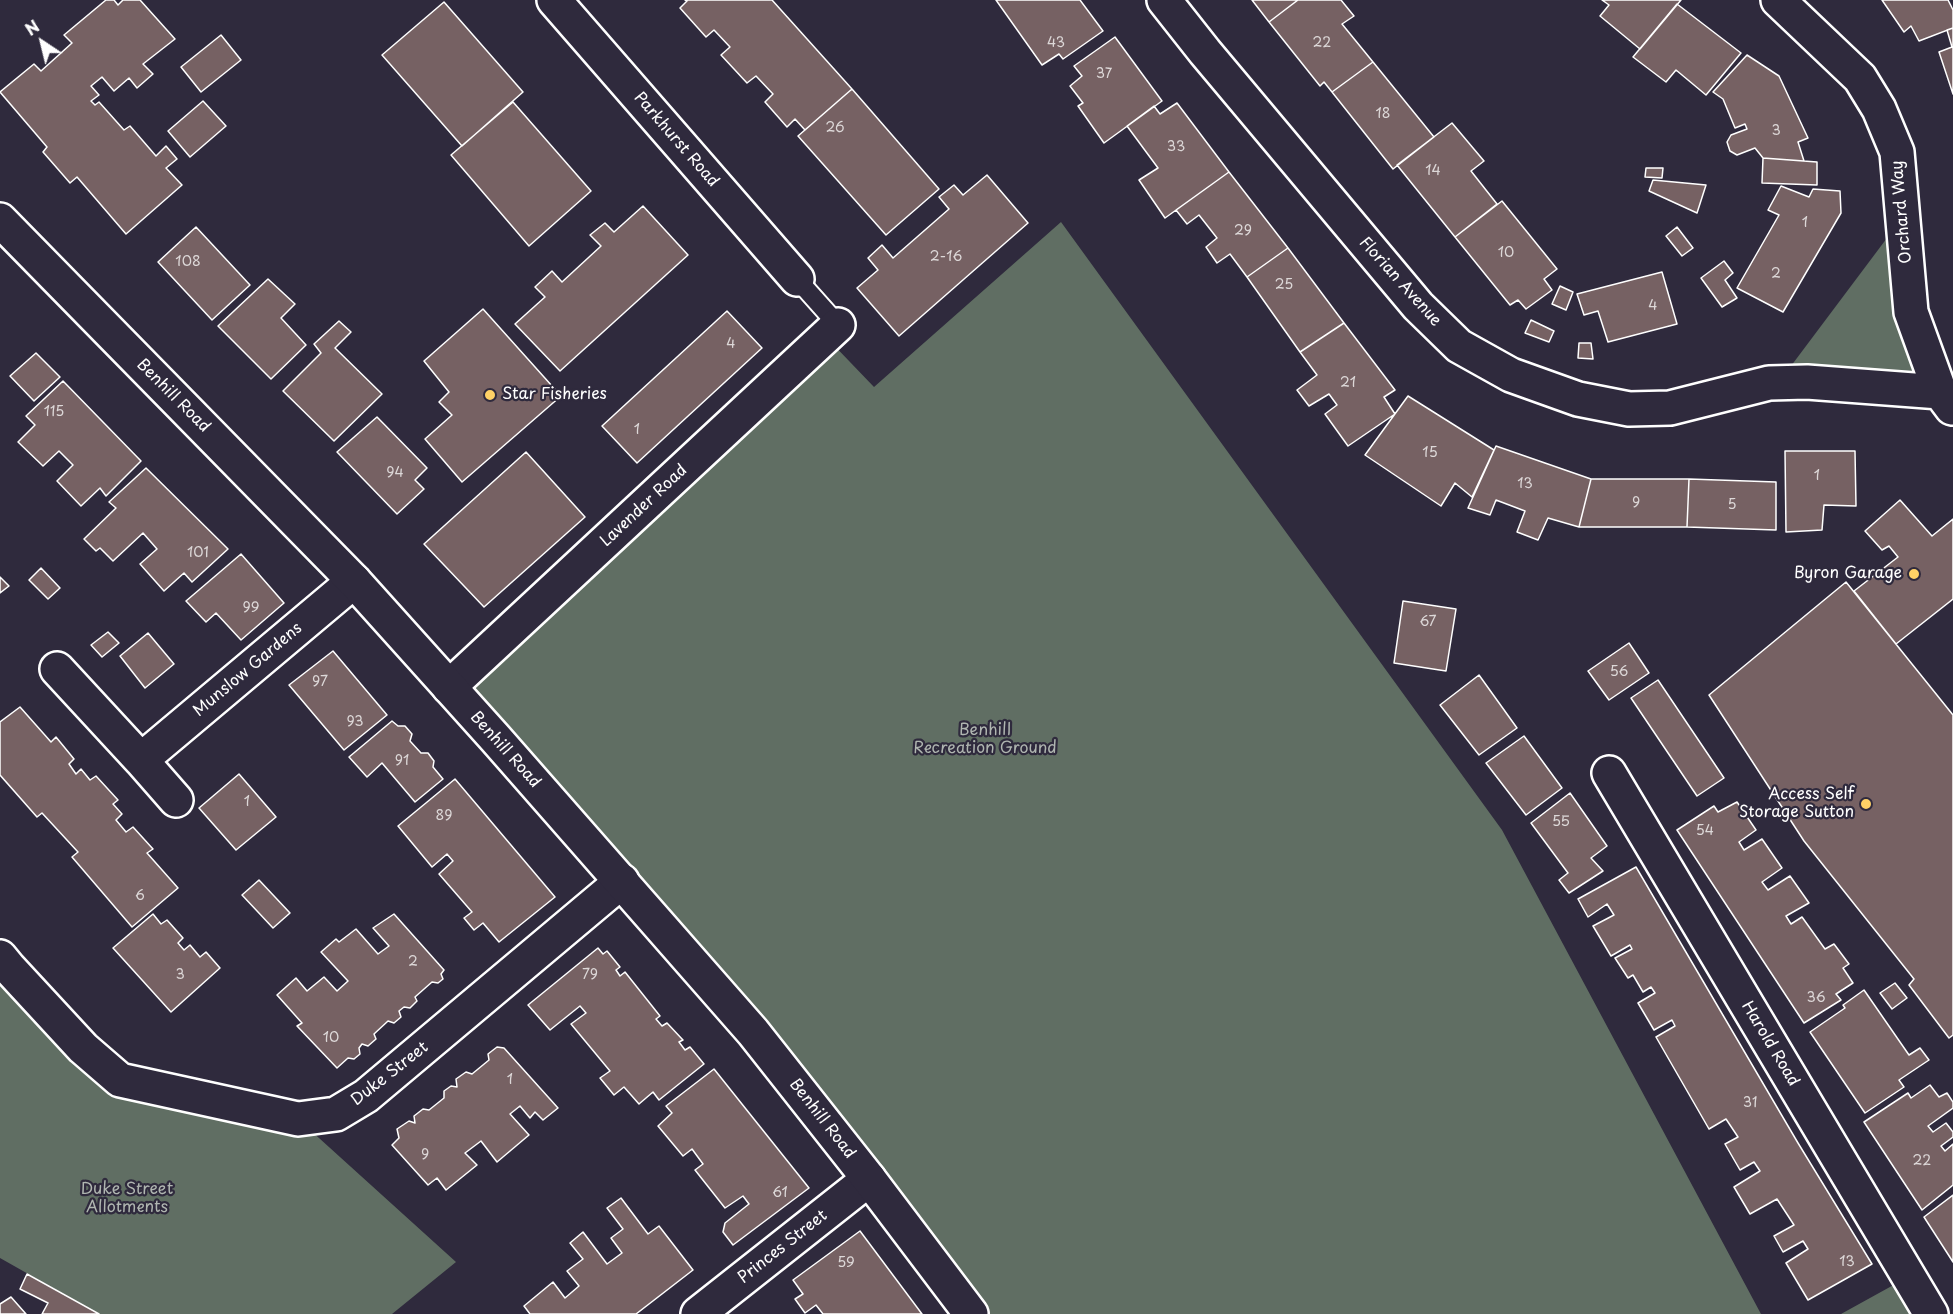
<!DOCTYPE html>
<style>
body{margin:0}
#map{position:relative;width:1953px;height:1314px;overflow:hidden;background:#2f2a3d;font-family:"Playpen Sans",sans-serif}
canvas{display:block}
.north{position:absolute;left:12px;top:12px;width:60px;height:60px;-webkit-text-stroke:4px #2f2a3d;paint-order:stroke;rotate:325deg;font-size:16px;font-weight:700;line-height:24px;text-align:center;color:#fff}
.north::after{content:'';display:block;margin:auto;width:21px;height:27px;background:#fff;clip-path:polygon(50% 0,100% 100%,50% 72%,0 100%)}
</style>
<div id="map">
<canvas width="1953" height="1314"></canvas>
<div class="north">N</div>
</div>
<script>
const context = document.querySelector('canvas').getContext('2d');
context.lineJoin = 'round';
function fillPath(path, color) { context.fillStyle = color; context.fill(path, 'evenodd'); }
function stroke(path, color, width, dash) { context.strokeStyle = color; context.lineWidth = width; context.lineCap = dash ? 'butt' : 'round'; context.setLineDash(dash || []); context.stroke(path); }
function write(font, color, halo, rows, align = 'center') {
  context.font = font + ' "Playpen Sans",sans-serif'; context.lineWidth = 4.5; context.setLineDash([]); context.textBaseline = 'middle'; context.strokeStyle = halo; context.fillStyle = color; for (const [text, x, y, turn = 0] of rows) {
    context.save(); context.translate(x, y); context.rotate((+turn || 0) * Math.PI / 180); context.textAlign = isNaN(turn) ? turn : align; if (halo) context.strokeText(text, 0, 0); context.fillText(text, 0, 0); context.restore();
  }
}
fillPath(new Path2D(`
 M 1061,222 L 1502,830 L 1761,1314 L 971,1314 L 449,687 L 826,337 L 874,387 Z
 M 1896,226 L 1928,382 L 1785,374 Z
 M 0,975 L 120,1080 L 298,1119 L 456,1262 L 392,1314 L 99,1314 L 0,1258 Z
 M 1908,1277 L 1931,1314 L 1841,1314 Z`), '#606e63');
const building = new Path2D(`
 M 106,0 L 114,0 L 118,5 L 123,0 L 140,0 L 175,39 L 143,64 L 153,74 L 137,88 L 129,78 L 114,91 L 102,77 L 91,86 L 99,95 L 91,101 L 95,105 L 99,102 L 124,130 L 130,126 L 156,156 L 166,146 L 177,159 L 166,168 L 182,185 L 126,234 L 77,177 L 70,183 L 43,152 L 47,147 L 0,92 L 34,64 L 41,71 L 72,43 L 64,35 Z
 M 685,0 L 772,0 L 852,89 L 805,130 L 795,119 L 787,127 L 765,102 L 773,94 L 756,76 L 747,83 L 721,55 L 730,47 L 714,30 L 706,37 L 680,8 L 687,1 Z
 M 996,0 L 1080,0 L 1103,31 L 1063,59 L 1059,54 L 1042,65 Z
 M 1252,0 L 1298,0 L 1269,22 Z
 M 1298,0 L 1341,0 L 1354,16 L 1342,24 L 1373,62 L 1332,92 L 1324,82 L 1320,86 L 1269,22 Z
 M 1602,0 L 1681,0 L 1640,49 L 1600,16 L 1609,5 Z
 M 1882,0 L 1948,0 L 1953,10 L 1953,28 L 1919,41 L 1911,26 L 1904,32 Z
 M 444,2 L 523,92 L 462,146 L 382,55 Z
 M 1677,4 L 1741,53 L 1706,95 L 1676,70 L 1666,82 L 1633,57 Z
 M 1953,28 L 1953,94 L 1939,52 L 1952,47 L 1947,30 Z
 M 221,35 L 241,60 L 201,92 L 181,67 Z
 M 1115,37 L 1162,101 L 1104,143 L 1078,106 L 1083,103 L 1070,86 L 1082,76 L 1074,66 Z
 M 1747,55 L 1779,76 L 1808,138 L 1798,142 L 1804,161 L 1763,158 L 1755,148 L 1737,155 L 1730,151 L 1727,142 L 1731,135 L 1747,129 L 1745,124 L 1735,128 L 1723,99 L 1713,92 Z
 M 1373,62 L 1434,137 L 1393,169 L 1332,92 Z
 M 852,89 L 939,189 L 886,235 L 798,136 Z
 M 203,101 L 226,126 L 190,157 L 168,131 Z
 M 513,102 L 591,191 L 529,246 L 451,155 Z
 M 1177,103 L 1229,172 L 1165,218 L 1139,180 L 1158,168 L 1127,126 L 1154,106 L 1160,114 Z
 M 1452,123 L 1484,161 L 1471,171 L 1497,204 L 1455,237 L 1397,165 Z
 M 1763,158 L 1817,162 L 1817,185 L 1762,183 Z
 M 1646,168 L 1663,168 L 1662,178 L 1645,177 Z
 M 1229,172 L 1288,248 L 1247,277 L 1230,254 L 1217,263 L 1206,247 L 1217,238 L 1199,215 L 1187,224 L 1176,210 Z
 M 987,175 L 1028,223 L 899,336 L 857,288 L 878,270 L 868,258 L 882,245 L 893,258 L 949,209 L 939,197 L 954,185 L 963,195 Z
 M 1653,180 L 1706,185 L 1697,213 L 1649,191 Z
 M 1781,186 L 1809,197 L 1813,189 L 1840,191 L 1841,213 L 1783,312 L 1737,288 L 1779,215 L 1768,210 Z
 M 1502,201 L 1557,269 L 1544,279 L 1552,290 L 1526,309 L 1518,300 L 1510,305 L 1455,237 Z
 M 643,206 L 688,255 L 560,371 L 515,324 L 545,297 L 535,287 L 552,271 L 562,282 L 601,246 L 590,235 L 605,223 L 614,232 Z
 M 196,227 L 250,285 L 212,320 L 158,262 Z
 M 1677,227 L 1693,248 L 1682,256 L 1666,236 Z
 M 1288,248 L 1344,323 L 1300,352 L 1247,277 Z
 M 1724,261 L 1733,273 L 1725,280 L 1737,298 L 1722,307 L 1701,278 Z
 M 1662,272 L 1677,324 L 1608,342 L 1598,311 L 1584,315 L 1577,294 Z
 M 268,279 L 295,304 L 281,318 L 306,345 L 271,379 L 218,326 Z
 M 1560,286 L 1573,292 L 1566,310 L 1552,304 Z
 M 483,309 L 561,396 L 462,482 L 425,439 L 452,415 L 439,402 L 449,392 L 424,361 Z
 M 727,311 L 762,348 L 637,463 L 602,426 Z
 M 1531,320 L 1554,331 L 1549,342 L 1525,333 Z
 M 339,321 L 351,332 L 335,348 L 382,394 L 334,441 L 283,391 L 321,353 L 314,344 Z
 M 1344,323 L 1395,390 L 1384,397 L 1395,414 L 1348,446 L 1325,414 L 1337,405 L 1329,394 L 1309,406 L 1297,390 L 1317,375 L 1300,352 Z
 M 1579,343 L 1591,343 L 1593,359 L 1578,358 Z
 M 36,353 L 60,377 L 34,401 L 10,376 Z
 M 63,381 L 141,461 L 106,496 L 100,488 L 81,506 L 57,481 L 73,465 L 59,451 L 43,466 L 18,442 L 35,425 L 26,416 Z
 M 1408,396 L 1494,450 L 1472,497 L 1455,483 L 1441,506 L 1365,455 Z
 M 377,417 L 427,468 L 415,480 L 424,489 L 397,514 L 337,452 Z
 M 1496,446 L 1591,479 L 1579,527 L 1548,518 L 1538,540 L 1517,532 L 1525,511 L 1496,500 L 1490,515 L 1468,508 Z
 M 1785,451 L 1855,451 L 1856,506 L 1824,505 L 1822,530 L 1786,532 Z
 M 526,452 L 585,517 L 484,607 L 424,544 Z
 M 146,468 L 228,549 L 192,582 L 184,573 L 164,591 L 140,564 L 157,549 L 143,533 L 113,561 L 100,548 L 96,551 L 84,539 L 116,508 L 109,502 Z
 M 1591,479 L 1689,479 L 1687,527 L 1579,527 Z
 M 1689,479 L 1776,482 L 1776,530 L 1687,527 Z
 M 1900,500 L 1932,536 L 1953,519 L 1953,599 L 1896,644 L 1854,591 L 1898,557 L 1889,546 L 1882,550 L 1865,531 Z
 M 241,554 L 284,603 L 241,640 L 216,613 L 206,622 L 186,601 Z
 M 41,568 L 60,588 L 48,599 L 29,580 Z
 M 0,577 L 9,586 L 0,593 Z
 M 1846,582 L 1953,715 L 1953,1035 L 1949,1038 L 1909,985 L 1914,979 L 1804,841 L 1709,695 Z
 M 1403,601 L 1456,609 L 1446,671 L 1394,663 Z
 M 108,632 L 119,643 L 102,657 L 91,645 Z
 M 148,633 L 174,664 L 145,688 L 120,656 Z
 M 1629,643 L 1649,673 L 1609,700 L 1588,671 Z
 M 333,651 L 387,715 L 344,750 L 289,685 Z
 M 1479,675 L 1517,728 L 1479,755 L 1440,705 Z
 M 1658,680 L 1724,778 L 1697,796 L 1631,698 Z
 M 20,707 L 51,742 L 56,737 L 74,759 L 69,764 L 76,774 L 81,769 L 90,780 L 96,776 L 118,800 L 113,804 L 122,814 L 116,820 L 126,832 L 133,827 L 153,849 L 147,853 L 178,888 L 132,927 L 72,857 L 78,852 L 42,813 L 37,817 L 0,775 L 0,722 Z
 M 392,721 L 398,726 L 405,726 L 412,734 L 410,741 L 421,753 L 428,753 L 434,761 L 433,767 L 443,779 L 415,802 L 382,763 L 367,777 L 349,757 Z
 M 1524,736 L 1562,788 L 1526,815 L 1486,763 Z
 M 239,774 L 276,817 L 236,850 L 199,808 Z
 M 455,779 L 555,897 L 499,942 L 483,923 L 474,930 L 464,918 L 472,912 L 439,874 L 453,861 L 447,854 L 432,867 L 398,826 Z
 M 1570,793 L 1607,846 L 1591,858 L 1603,871 L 1569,893 L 1559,880 L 1568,873 L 1531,823 Z
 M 1737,802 L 1756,830 L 1739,842 L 1744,850 L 1762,839 L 1782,868 L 1762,882 L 1768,890 L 1790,876 L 1809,903 L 1786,916 L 1791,924 L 1802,917 L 1825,949 L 1834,944 L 1849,964 L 1843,968 L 1853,983 L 1836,994 L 1841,1000 L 1804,1023 L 1677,830 L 1714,806 L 1718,812 Z
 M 1636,867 L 1798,1143 L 1872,1264 L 1808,1300 L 1786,1263 L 1808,1249 L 1803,1241 L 1783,1252 L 1774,1236 L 1794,1225 L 1777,1199 L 1750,1214 L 1734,1187 L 1760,1171 L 1754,1162 L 1740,1170 L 1725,1144 L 1738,1137 L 1726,1119 L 1709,1129 L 1656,1037 L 1675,1026 L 1672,1020 L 1654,1030 L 1638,1003 L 1655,993 L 1651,987 L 1643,992 L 1633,975 L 1628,978 L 1615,958 L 1632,949 L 1630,945 L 1611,956 L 1593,926 L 1614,915 L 1607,904 L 1588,917 L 1578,899 Z
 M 259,880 L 290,913 L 273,928 L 242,895 Z
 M 153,914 L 161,924 L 167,920 L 183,938 L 178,943 L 184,950 L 190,945 L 200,957 L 206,952 L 220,968 L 171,1012 L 113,948 Z
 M 394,914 L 444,970 L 441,974 L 443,979 L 438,983 L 432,982 L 415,997 L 417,1001 L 410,1008 L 404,1007 L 399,1011 L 401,1017 L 394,1023 L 388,1021 L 374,1034 L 376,1039 L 368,1046 L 362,1044 L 359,1048 L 360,1054 L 354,1059 L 348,1058 L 337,1068 L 297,1026 L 302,1023 L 277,995 L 296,978 L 307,991 L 324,977 L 337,991 L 348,981 L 321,952 L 336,939 L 339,942 L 356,929 L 378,954 L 389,946 L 373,928 Z
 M 598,948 L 603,954 L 607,951 L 620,967 L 616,970 L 620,976 L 625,972 L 660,1016 L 656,1019 L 662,1026 L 667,1023 L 683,1040 L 679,1042 L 685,1050 L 690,1047 L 704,1064 L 659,1100 L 653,1092 L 639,1104 L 624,1087 L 614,1095 L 600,1078 L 610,1071 L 571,1024 L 586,1013 L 580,1006 L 550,1030 L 528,1005 Z
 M 1895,983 L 1907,998 L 1892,1009 L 1880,993 Z
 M 1864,990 L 1909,1055 L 1920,1048 L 1929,1060 L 1899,1080 L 1904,1087 L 1865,1113 L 1810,1032 L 1845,1008 L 1843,1005 Z
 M 497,1047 L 504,1048 L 558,1108 L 543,1120 L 535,1112 L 530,1118 L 520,1106 L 510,1114 L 529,1135 L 497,1162 L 481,1141 L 465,1153 L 477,1165 L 446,1190 L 437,1178 L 428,1185 L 392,1145 L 399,1138 L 397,1129 L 409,1121 L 415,1123 L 414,1116 L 423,1109 L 429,1110 L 444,1098 L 444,1091 L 451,1086 L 457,1087 L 456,1079 L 466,1072 L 472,1074 L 489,1060 L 488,1054 Z
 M 714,1069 L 809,1188 L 733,1245 L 723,1232 L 725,1223 L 749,1204 L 743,1196 L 725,1208 L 695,1170 L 703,1164 L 692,1149 L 683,1156 L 658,1126 L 672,1113 L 666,1106 Z
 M 1930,1085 L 1939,1097 L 1947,1093 L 1953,1102 L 1953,1108 L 1928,1126 L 1933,1132 L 1946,1123 L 1953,1132 L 1953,1137 L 1941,1146 L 1945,1151 L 1953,1144 L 1953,1185 L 1922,1210 L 1864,1122 L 1908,1093 L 1911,1098 Z
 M 1953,1195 L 1953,1262 L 1924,1217 Z
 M 621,1198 L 648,1234 L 659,1226 L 693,1270 L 636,1314 L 530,1314 L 524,1306 L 553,1282 L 565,1298 L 579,1286 L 567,1271 L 583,1259 L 570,1243 L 583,1232 L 607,1264 L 622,1253 L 611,1238 L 623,1229 L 607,1208 Z
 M 860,1231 L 922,1314 L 823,1314 L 816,1305 L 805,1313 L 795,1299 L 803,1294 L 793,1280 Z
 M 27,1274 L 99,1314 L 42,1314 L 48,1303 L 20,1289 Z
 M 11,1297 L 26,1314 L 0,1314 L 0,1304 Z`);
fillPath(building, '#766163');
stroke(building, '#fff', 1.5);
const lane = new Path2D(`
 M 797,279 L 838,325`);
const street = new Path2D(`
 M 554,0 L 797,279
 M 1164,0 L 1205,52 L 1418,306 L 1459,346 L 1511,375 L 1578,399 L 1629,409 L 1670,408 L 1769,383 L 1807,382 L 1940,392
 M 1778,0 L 1860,78 L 1879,109 L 1897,152 L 1911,312 L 1940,392 L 1952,408
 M 57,669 L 141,760 L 354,581
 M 449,687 L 838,325
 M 141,760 L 176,800
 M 1609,773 L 1931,1314
 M 0,957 L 9,968 L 83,1048 L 120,1080 L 298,1119 L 336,1114 L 366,1096 L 622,881
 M 698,1314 L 869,1179`);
const secondary = new Path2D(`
 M 0,220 L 354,581 L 496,739 L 753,1032 L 869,1179 L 971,1314`);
stroke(lane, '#fff', 22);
stroke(street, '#fff', 38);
stroke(secondary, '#fff', 38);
stroke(lane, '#2f2a3d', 18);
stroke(street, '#2f2a3d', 33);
stroke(secondary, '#2f2a3d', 33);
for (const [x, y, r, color] of [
 [490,395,6,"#ffd166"],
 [1914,574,6,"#ffd166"],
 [1866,804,6,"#ffd166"]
]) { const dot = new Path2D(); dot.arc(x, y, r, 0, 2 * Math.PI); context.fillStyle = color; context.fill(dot); stroke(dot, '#2f2a3d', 2); }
write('14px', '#ddd8d8', null, [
 ["43",1056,43],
 ["22",1322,43],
 ["37",1104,74],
 ["18",1383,114],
 ["26",835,128],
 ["3",1776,131],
 ["33",1176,147],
 ["14",1433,171],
 ["1",1805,223],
 ["29",1243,231],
 ["10",1506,253],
 ["2-16",946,257],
 ["108",188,262],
 ["2",1776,274],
 ["25",1284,285],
 ["4",1653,306],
 ["4",731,344],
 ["21",1348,383],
 ["115",54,412],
 ["1",637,430],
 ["15",1430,453],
 ["94",395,473],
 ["1",1817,476],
 ["13",1525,484],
 ["9",1636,503],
 ["5",1732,505],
 ["101",198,553],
 ["99",251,608],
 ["67",1428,622],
 ["56",1619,672],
 ["97",320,682],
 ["93",355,722],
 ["91",402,761],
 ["1",247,802],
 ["89",444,816],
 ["55",1561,822],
 ["54",1705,831],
 ["6",140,896],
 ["2",413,962],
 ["3",180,975],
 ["79",590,975],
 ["36",1816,998],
 ["10",331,1038],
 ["1",510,1080],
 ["31",1750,1103],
 ["9",425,1155],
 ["22",1922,1161],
 ["61",780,1193],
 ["13",1847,1262],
 ["59",846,1263]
]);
write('16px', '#fff', '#2f2a3d', [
 ["Parkhurst Road",676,140,49],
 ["Orchard Way",1902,212,-95],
 ["Florian Avenue",1400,282,48],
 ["Benhill Road",173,396,45],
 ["Lavender Road",644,506,-43],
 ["Munslow Gardens",248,670,-40],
 ["Benhill Road",505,750,48],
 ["Harold Road",1770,1044,59],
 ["Duke Street",390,1074,-38],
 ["Benhill Road",822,1119,52],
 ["Princes Street",783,1247,-38]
]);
write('16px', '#fff', '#2f2a3d', [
 ["Star Fisheries",502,395,"left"],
 ["Byron Garage",1902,574],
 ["Access Self",1854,795],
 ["Storage Sutton",1854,813]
], 'right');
write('16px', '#b0b6b1', '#2f2a3d', [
 ["Benhill",985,731],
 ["Recreation Ground",985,749],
 ["Duke Street",127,1190],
 ["Allotments",127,1208]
]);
</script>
